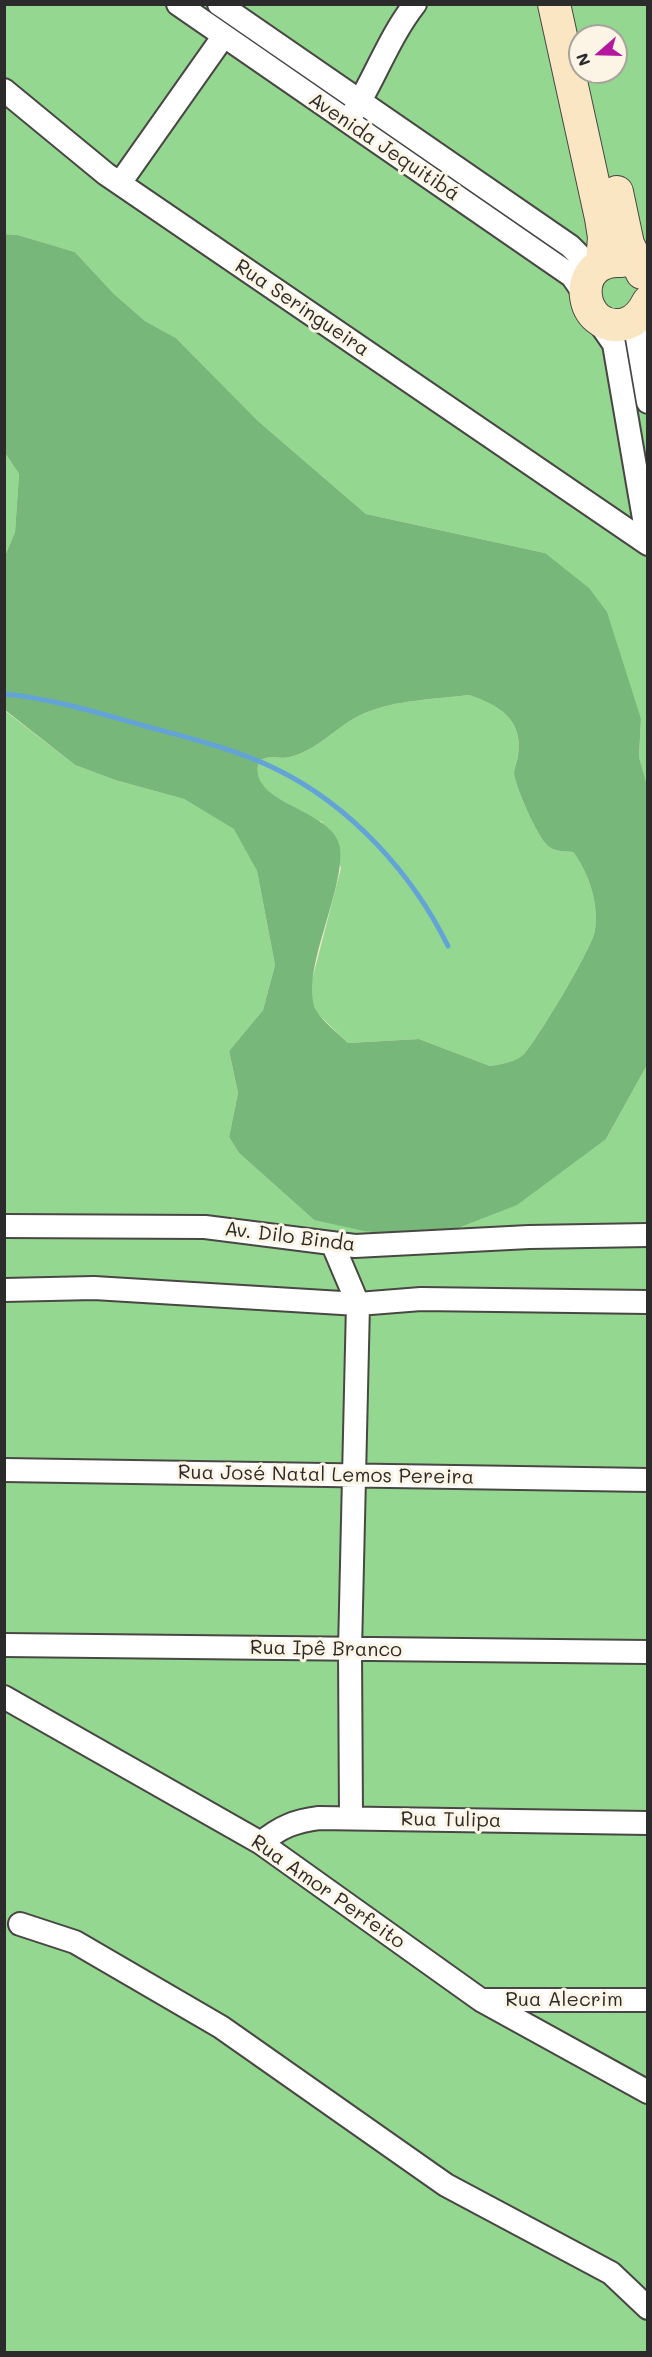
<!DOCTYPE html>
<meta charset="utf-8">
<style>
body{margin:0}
#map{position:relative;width:652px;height:2357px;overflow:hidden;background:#f3e7cc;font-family:Mali,sans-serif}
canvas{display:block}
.frame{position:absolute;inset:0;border:6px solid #2b2b2b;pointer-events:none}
.north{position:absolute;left:568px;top:24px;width:60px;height:60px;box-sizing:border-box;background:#fcf5e5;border:2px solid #a8a49b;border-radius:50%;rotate:250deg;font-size:16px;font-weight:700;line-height:24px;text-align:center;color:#2b2b2b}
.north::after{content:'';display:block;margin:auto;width:21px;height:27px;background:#b5179e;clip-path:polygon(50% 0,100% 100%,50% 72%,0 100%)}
</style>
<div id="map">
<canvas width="652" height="2357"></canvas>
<div class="frame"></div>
<div class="north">N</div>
</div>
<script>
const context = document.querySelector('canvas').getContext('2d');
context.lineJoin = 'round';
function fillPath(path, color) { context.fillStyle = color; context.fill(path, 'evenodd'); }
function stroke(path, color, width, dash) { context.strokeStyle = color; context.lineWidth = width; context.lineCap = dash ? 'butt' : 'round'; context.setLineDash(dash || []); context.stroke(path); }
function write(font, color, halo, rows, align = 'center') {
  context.font = font + ' Mali,sans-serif'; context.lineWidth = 6; context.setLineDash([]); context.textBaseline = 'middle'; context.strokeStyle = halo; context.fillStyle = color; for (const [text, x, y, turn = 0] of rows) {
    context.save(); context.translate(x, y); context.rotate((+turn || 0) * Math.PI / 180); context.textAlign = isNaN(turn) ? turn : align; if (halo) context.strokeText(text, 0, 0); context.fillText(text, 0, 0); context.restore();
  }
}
fillPath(new Path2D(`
 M 4,5 L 647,5 L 647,790 L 639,757 L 641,719 L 545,553 L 366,514 L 258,421 L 176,338 L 145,321 L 114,294 L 75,252 L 18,235 L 5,234 ZM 580,36 L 616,36 L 616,72 L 580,72 Z
 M 5,453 L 19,474 L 15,532 L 5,556 Z
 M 469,695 C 499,705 524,720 518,756 C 517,762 514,768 514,774 C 516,788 537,836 547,845 C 554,852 564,851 573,852 C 589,873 599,904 595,930 C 593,947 537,1040 524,1054 C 516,1062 501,1064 490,1066 L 419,1039 L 348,1043 L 317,1013 L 312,1000 L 312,980 L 341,868 L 322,822 C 309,816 268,795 261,784 C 255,777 257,769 259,761 C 274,753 277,760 290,757 C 319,750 338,724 365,713 C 396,700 436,699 469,695 Z
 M 4,710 L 75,765 L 115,780 L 184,799 L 235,829 L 257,871 L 275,965 L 263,1010 L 229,1051 L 238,1093 L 229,1137 L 239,1153 L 314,1220 L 606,1139 L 647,1065 L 647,2352 L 5,2352 Z`), '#94d790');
fillPath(new Path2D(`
 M 4,234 L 18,235 L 75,252 L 114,294 L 145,321 L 176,338 L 258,421 L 366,514 L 545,553 L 589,588 L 607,612 L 641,719 L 639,757 L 648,790 L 647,1065 L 606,1139 L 517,1205 L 432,1238 L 364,1231 L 314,1220 L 239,1153 L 229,1137 L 238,1093 L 229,1051 L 263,1010 L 275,965 L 257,871 L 234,829 L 184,799 L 115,780 L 75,765 L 5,710 L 5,556 L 15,532 L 19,474 L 5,453 ZM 469,695 C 499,705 524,720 518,756 C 517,762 514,768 514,774 C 516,788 537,836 547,845 C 554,852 564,851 573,852 C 589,873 599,904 595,930 C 593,947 537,1040 524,1054 C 516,1062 501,1064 490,1066 L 419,1039 L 348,1043 C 339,1034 322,1021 316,1010 C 299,973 345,892 340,848 C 335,808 245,805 259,761 C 274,753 277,760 290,757 C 319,750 338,724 365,713 C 396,700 436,699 469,695 Z`), '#77b87a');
stroke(new Path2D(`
 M 4,694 C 49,698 95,712 138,724 C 184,737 233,748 276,769 C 350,805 412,873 448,946`), '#64a3d6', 5);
const street = new Path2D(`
 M 178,4 L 572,276 L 585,295
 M 219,4 L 570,246 L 594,270
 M 4,90 L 106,174 L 648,544
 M 353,113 C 375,78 389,37 415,4
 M 120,183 L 223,37
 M 594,315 L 614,344 L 648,542
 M 639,315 L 636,332 L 648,402
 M 4,1226 L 205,1227 L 355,1246 L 529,1237 L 648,1235
 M 333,1245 L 358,1304 L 350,1650 L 351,1818
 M 4,1290 L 94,1288 L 358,1304 L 421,1299 L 648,1302
 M 4,1470 L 648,1480
 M 4,1645 L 648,1652
 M 4,1697 L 261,1843 L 481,2000 L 648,2092
 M 261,1843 C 280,1827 295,1821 319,1818 L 648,1823
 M 20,1924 L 75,1942 L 221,2027 L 446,2185 L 611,2273 L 648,2308
 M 482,2000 L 648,2000`);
const secondary = new Path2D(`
 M 554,4 L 601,218 L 604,237 L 602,264
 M 617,192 L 628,244 L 642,273
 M 621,261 C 568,258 579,335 625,324 C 636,321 643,312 648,302`);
stroke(street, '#494743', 26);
stroke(secondary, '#494743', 34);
stroke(street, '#fff', 22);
stroke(secondary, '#fbe6c4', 32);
write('20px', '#2b2b2b', '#fcf5e5', [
 ["Avenida Jequitibá",384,147,34],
 ["Rua Seringueira",302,308,34],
 ["Av. Dilo Binda",290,1237,7],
 ["Rua José Natal Lemos Pereira",326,1475,1],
 ["Rua Ipê Branco",326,1649,1],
 ["Rua Tulipa",451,1820,1],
 ["Rua Amor Perfeito",328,1892,35],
 ["Rua Alecrim",564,2000]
]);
</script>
